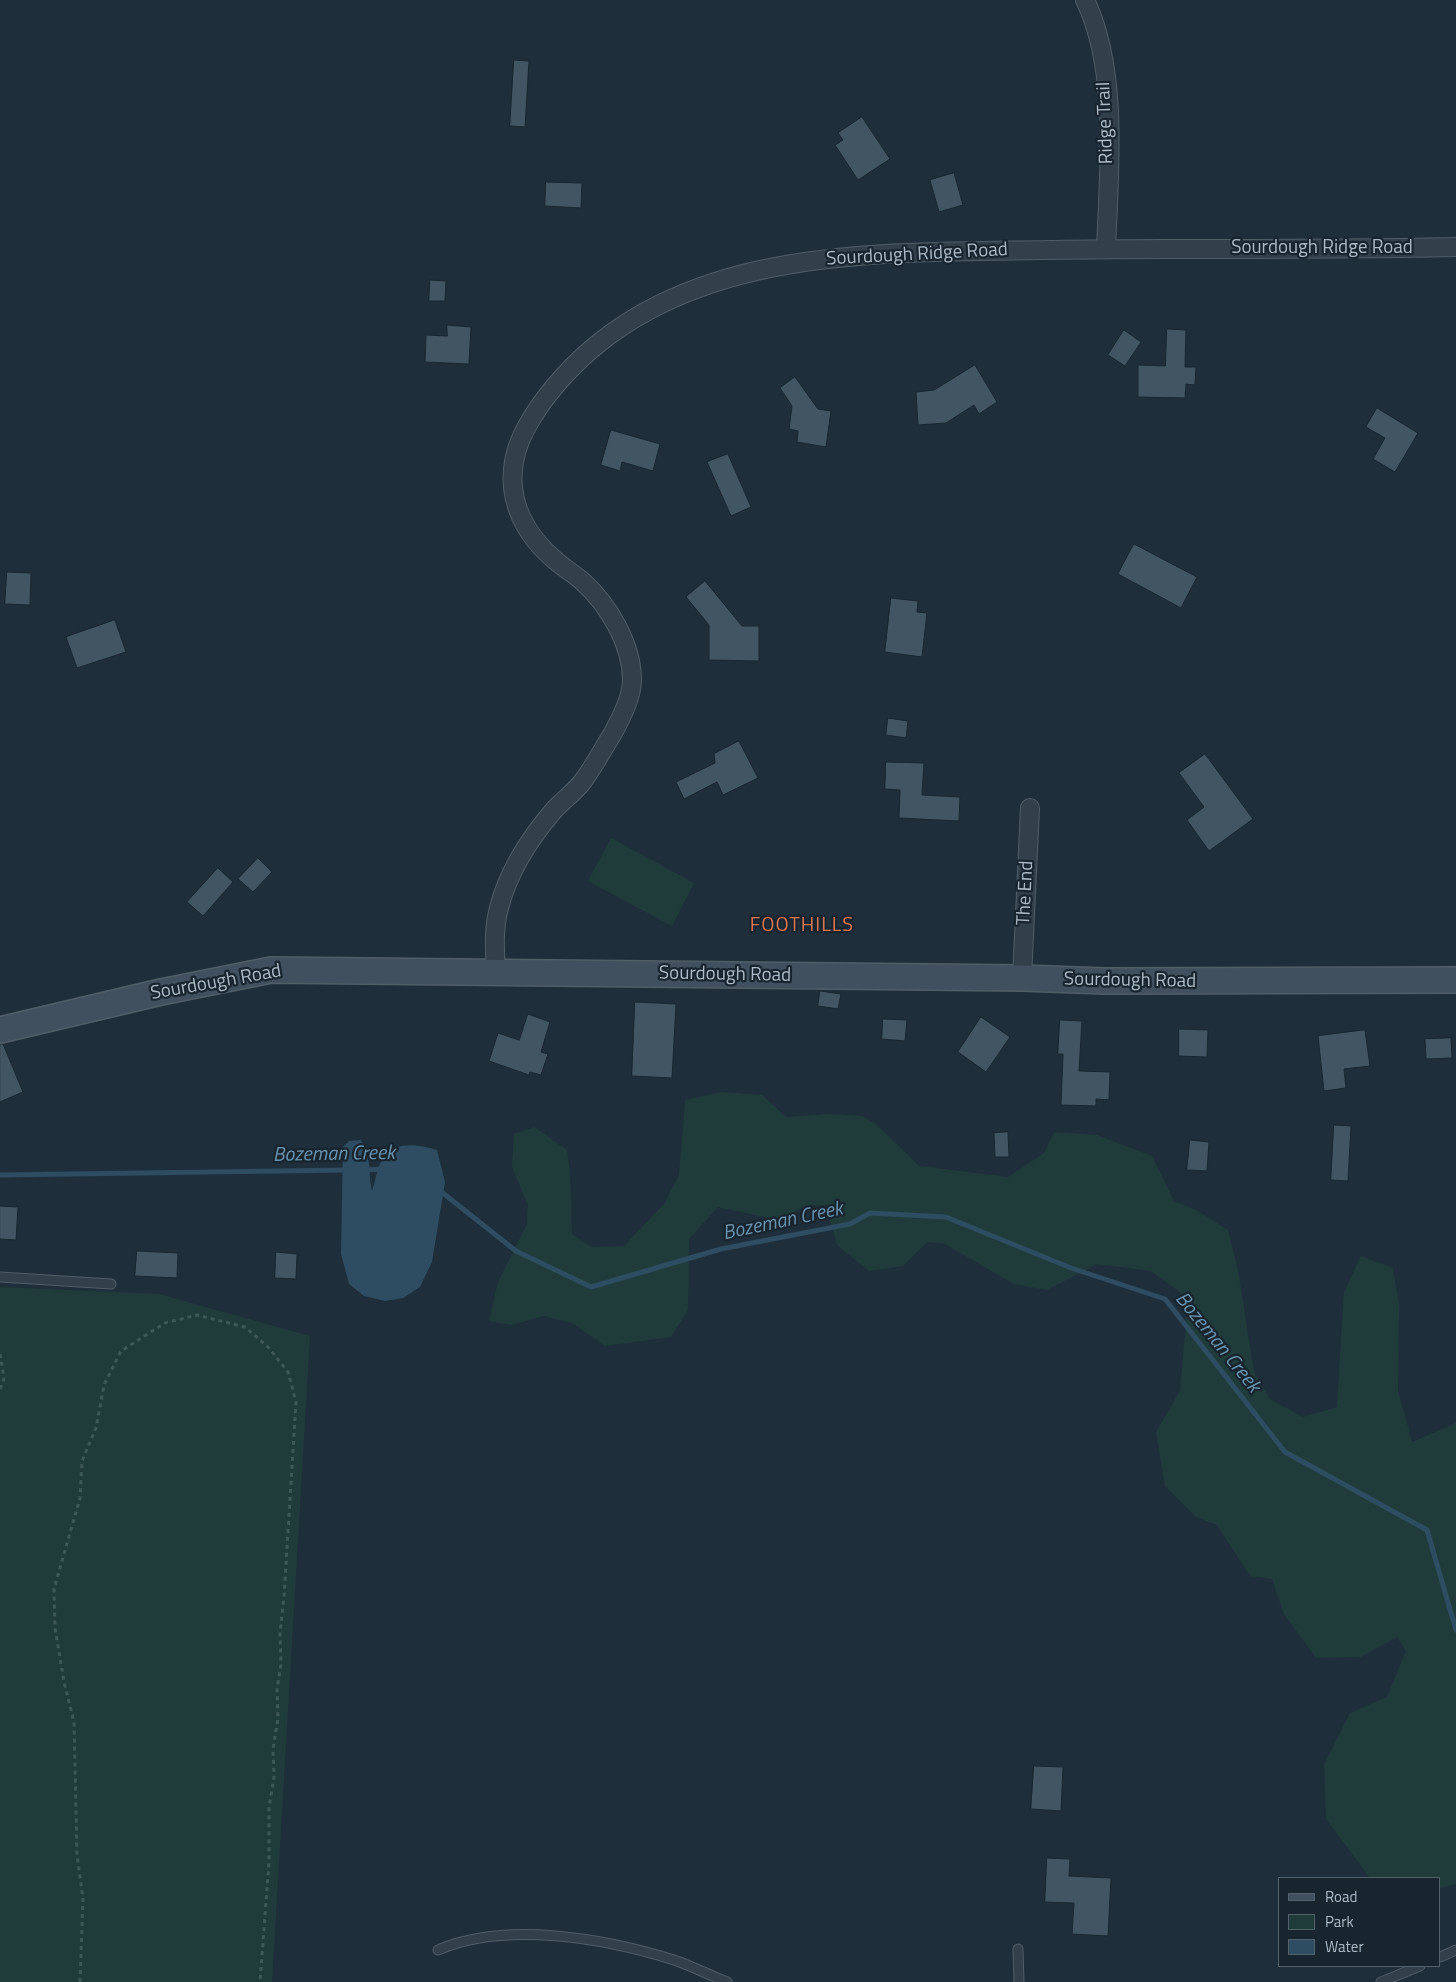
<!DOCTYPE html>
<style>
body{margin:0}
#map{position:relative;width:1456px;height:1982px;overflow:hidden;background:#1e2f3b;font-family:"Titillium Web",sans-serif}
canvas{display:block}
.legend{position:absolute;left:1278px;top:1877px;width:162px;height:90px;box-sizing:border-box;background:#18252f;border:1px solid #53616c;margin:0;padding:6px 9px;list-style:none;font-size:15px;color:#acbbc7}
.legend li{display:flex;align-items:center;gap:10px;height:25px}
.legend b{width:25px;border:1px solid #53616c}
</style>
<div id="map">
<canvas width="1456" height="1982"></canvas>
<ul class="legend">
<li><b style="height:6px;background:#40505e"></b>Road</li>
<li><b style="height:14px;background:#203c3a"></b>Park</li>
<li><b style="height:14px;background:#2e4c62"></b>Water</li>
</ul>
</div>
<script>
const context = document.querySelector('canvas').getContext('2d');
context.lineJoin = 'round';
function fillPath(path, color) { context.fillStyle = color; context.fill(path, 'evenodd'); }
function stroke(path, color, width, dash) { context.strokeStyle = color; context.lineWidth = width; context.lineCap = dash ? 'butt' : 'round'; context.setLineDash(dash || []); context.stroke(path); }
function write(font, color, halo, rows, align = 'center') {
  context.font = font + ' "Titillium Web",sans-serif'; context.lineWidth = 4.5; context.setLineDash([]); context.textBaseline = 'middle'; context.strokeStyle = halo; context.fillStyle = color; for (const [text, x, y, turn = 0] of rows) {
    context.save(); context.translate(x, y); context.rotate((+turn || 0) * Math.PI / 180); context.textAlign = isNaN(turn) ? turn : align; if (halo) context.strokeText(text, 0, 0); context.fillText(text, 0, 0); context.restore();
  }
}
fillPath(new Path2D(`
 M 611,838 L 694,883 L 672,926 L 588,881 Z
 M 721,1092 L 762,1095 L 786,1117 L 829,1114 L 862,1116 L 877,1125 L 919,1166 L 1008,1177 L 1044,1153 L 1054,1132 L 1097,1135 L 1152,1156 L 1174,1201 L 1196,1210 L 1228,1230 L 1238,1270 L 1254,1372 L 1270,1399 L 1303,1417 L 1337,1407 L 1344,1292 L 1361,1256 L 1393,1268 L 1399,1305 L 1398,1391 L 1412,1442 L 1456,1423 L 1456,1884 L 1440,1888 L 1440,1878 L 1370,1878 L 1326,1819 L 1324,1765 L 1350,1713 L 1387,1697 L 1406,1651 L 1397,1637 L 1361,1657 L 1316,1658 L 1284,1614 L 1272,1579 L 1250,1576 L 1217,1525 L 1196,1517 L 1165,1486 L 1156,1432 L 1180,1391 L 1188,1298 L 1151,1271 L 1097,1264 L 1047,1290 L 1014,1284 L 943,1243 L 927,1242 L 903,1266 L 869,1271 L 837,1245 L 826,1205 L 807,1205 L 779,1220 L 718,1207 L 689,1239 L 688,1310 L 671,1337 L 605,1346 L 572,1323 L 544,1316 L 512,1325 L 489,1321 L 498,1282 L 527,1224 L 528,1205 L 512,1167 L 514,1134 L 534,1127 L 567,1150 L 570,1173 L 572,1234 L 592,1247 L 624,1246 L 664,1204 L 679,1175 L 685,1100 Z
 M 0,1287 L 159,1294 L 310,1336 L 272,1982 L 0,1982 Z`), '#203c3a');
fillPath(new Path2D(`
 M 361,1140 C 372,1157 368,1172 372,1191 C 376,1180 377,1166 384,1157 C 395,1140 421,1145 437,1150 L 445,1182 L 432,1262 L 420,1287 L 403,1298 L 385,1301 L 364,1296 L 349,1284 L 341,1254 L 343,1147 L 349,1141 Z`), '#2e4c62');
stroke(new Path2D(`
 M 364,1170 L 385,1169
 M 0,1175 L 348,1170
 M 439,1190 L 516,1251 L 591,1287 L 721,1249 L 850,1224 L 870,1213 L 946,1217 L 1071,1268 L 1165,1299 L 1285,1452 L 1427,1530 L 1456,1630`), '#2e4c62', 5);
const building = new Path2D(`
 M 514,60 L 529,61 L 525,127 L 510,126 Z
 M 862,117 L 890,159 L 858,180 L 835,145 L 843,140 L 838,133 Z
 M 954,173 L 963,205 L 939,212 L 930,180 Z
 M 546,182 L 582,183 L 581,208 L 545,206 Z
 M 430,280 L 446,281 L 445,301 L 429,301 Z
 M 447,325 L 471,327 L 469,364 L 425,362 L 426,335 L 447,336 Z
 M 1167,329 L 1186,330 L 1185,367 L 1196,367 L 1195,385 L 1186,384 L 1185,398 L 1138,397 L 1138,365 L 1165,366 Z
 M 1124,330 L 1141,342 L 1125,366 L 1108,355 Z
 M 975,365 L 997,402 L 979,414 L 974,405 L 946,423 L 918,425 L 916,392 L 934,390 Z
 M 795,377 L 818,409 L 831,411 L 826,447 L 797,442 L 798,431 L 789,429 L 792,406 L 780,388 Z
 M 1377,408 L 1418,433 L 1395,472 L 1373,459 L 1385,438 L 1366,427 Z
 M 611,430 L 660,444 L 653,471 L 622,462 L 620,471 L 601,465 Z
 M 728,454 L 751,507 L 731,516 L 707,462 Z
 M 1134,544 L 1197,577 L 1181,608 L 1118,574 Z
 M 7,572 L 31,573 L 30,605 L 5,604 Z
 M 705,581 L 742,626 L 759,626 L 759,661 L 709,660 L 709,625 L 686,597 Z
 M 891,598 L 918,601 L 917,612 L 927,613 L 922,657 L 885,652 Z
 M 115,620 L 126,652 L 77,668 L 66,637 Z
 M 888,718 L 908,721 L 906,738 L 886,735 Z
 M 739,741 L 758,778 L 723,795 L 717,782 L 684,799 L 676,782 L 715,763 L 714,754 Z
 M 1205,754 L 1253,819 L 1209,851 L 1187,820 L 1204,807 L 1179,773 Z
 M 886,762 L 924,763 L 922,795 L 960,797 L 959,821 L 899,818 L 900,790 L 885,789 Z
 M 258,858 L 272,872 L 253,892 L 238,879 Z
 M 218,868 L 233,882 L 203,916 L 187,902 Z
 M 820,991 L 841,994 L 838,1009 L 818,1006 Z
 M 635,1002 L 676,1004 L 672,1078 L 632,1076 Z
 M 528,1014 L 550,1022 L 541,1052 L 548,1054 L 541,1075 L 530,1072 L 529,1075 L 489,1061 L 498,1033 L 519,1040 Z
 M 981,1017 L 1010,1037 L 986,1072 L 958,1052 Z
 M 883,1019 L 907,1020 L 905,1041 L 882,1039 Z
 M 1060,1020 L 1082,1021 L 1079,1071 L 1110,1072 L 1109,1100 L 1096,1099 L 1096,1106 L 1061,1105 L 1063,1054 L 1058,1054 Z
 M 1179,1029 L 1208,1030 L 1207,1057 L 1179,1056 Z
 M 1365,1030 L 1370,1066 L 1344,1069 L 1346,1088 L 1324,1091 L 1318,1036 Z
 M 1451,1038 L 1452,1058 L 1426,1059 L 1425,1039 Z
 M 0,1044 L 3,1044 L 23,1092 L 0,1102 Z
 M 1334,1125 L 1351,1126 L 1348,1181 L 1331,1180 Z
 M 1008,1132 L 1009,1157 L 995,1157 L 994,1133 Z
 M 1190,1140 L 1209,1142 L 1207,1171 L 1187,1170 Z
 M 0,1206 L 18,1207 L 16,1240 L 0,1239 Z
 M 137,1251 L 178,1253 L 177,1278 L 135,1276 Z
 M 276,1252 L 297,1254 L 296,1279 L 275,1278 Z
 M 1034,1766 L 1063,1767 L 1061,1811 L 1031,1809 Z
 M 1047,1858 L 1070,1859 L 1069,1876 L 1111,1878 L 1108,1936 L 1072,1934 L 1074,1903 L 1045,1902 Z`);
fillPath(building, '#415562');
stroke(building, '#1a2731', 1);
const lane = new Path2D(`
 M 0,1277 L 111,1284
 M 1018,1949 L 1019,1982
 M 438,1950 C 506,1921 604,1938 674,1960 C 692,1966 709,1975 727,1982
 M 1440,1957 L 1456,1950
 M 1381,1982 L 1420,1966`);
const street = new Path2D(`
 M 1085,0 C 1119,70 1109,172 1106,249
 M 496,973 C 495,951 493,930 499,908 C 508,872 530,838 554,810 C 563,800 575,792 583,781 C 594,766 603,749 613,733 C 621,718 632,697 632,680 C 632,644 608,604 582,581 C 574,574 564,568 556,561 C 526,536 507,502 514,462 C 518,433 543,399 562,378 C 668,259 837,253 984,251 C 1044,250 1104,249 1163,249 C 1261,249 1358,249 1456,247
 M 1022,978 L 1030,808`);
const secondary = new Path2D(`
 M 0,1030 L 161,992 L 271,970 L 1022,978 L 1105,981 L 1456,980`);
stroke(lane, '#505e68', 11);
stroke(street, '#505e68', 20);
stroke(secondary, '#505e68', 28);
stroke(new Path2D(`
 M 0,1354 L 4,1378 L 0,1390
 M 80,1982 L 83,1899 L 77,1855 L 74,1722 L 64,1682 L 55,1628 L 54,1589 L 80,1498 L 82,1461 L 96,1428 L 104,1385 L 121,1351 L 165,1323 L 197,1315 L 245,1327 L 268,1347 L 288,1372 L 296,1402 L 284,1597 L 280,1633 L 281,1664 L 277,1689 L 278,1718 L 273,1749 L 274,1777 L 269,1808 L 269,1862 L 260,1982`), '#3e5857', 3, [4, 4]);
stroke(lane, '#32404b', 9);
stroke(street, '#32404b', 18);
stroke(secondary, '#40505e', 25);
write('19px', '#acbbc7', '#18252f', [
 ["Ridge Trail",1106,123,-92],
 ["Sourdough Ridge Road",1322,248],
 ["Sourdough Ridge Road",917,255,-3],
 ["The End",1026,893,-87],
 ["Sourdough Road",725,975,1],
 ["Sourdough Road",1130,981,1],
 ["Sourdough Road",216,983,-10]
]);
context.letterSpacing = '1px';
write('20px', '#df7750', '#18252f', [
 ["FOOTHILLS",802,926]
]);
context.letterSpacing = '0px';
write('italic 20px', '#6993af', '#18252f', [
 ["Bozeman Creek",334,1155,-1],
 ["Bozeman Creek",783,1222,-12],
 ["Bozeman Creek",1217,1343,51]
]);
</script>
